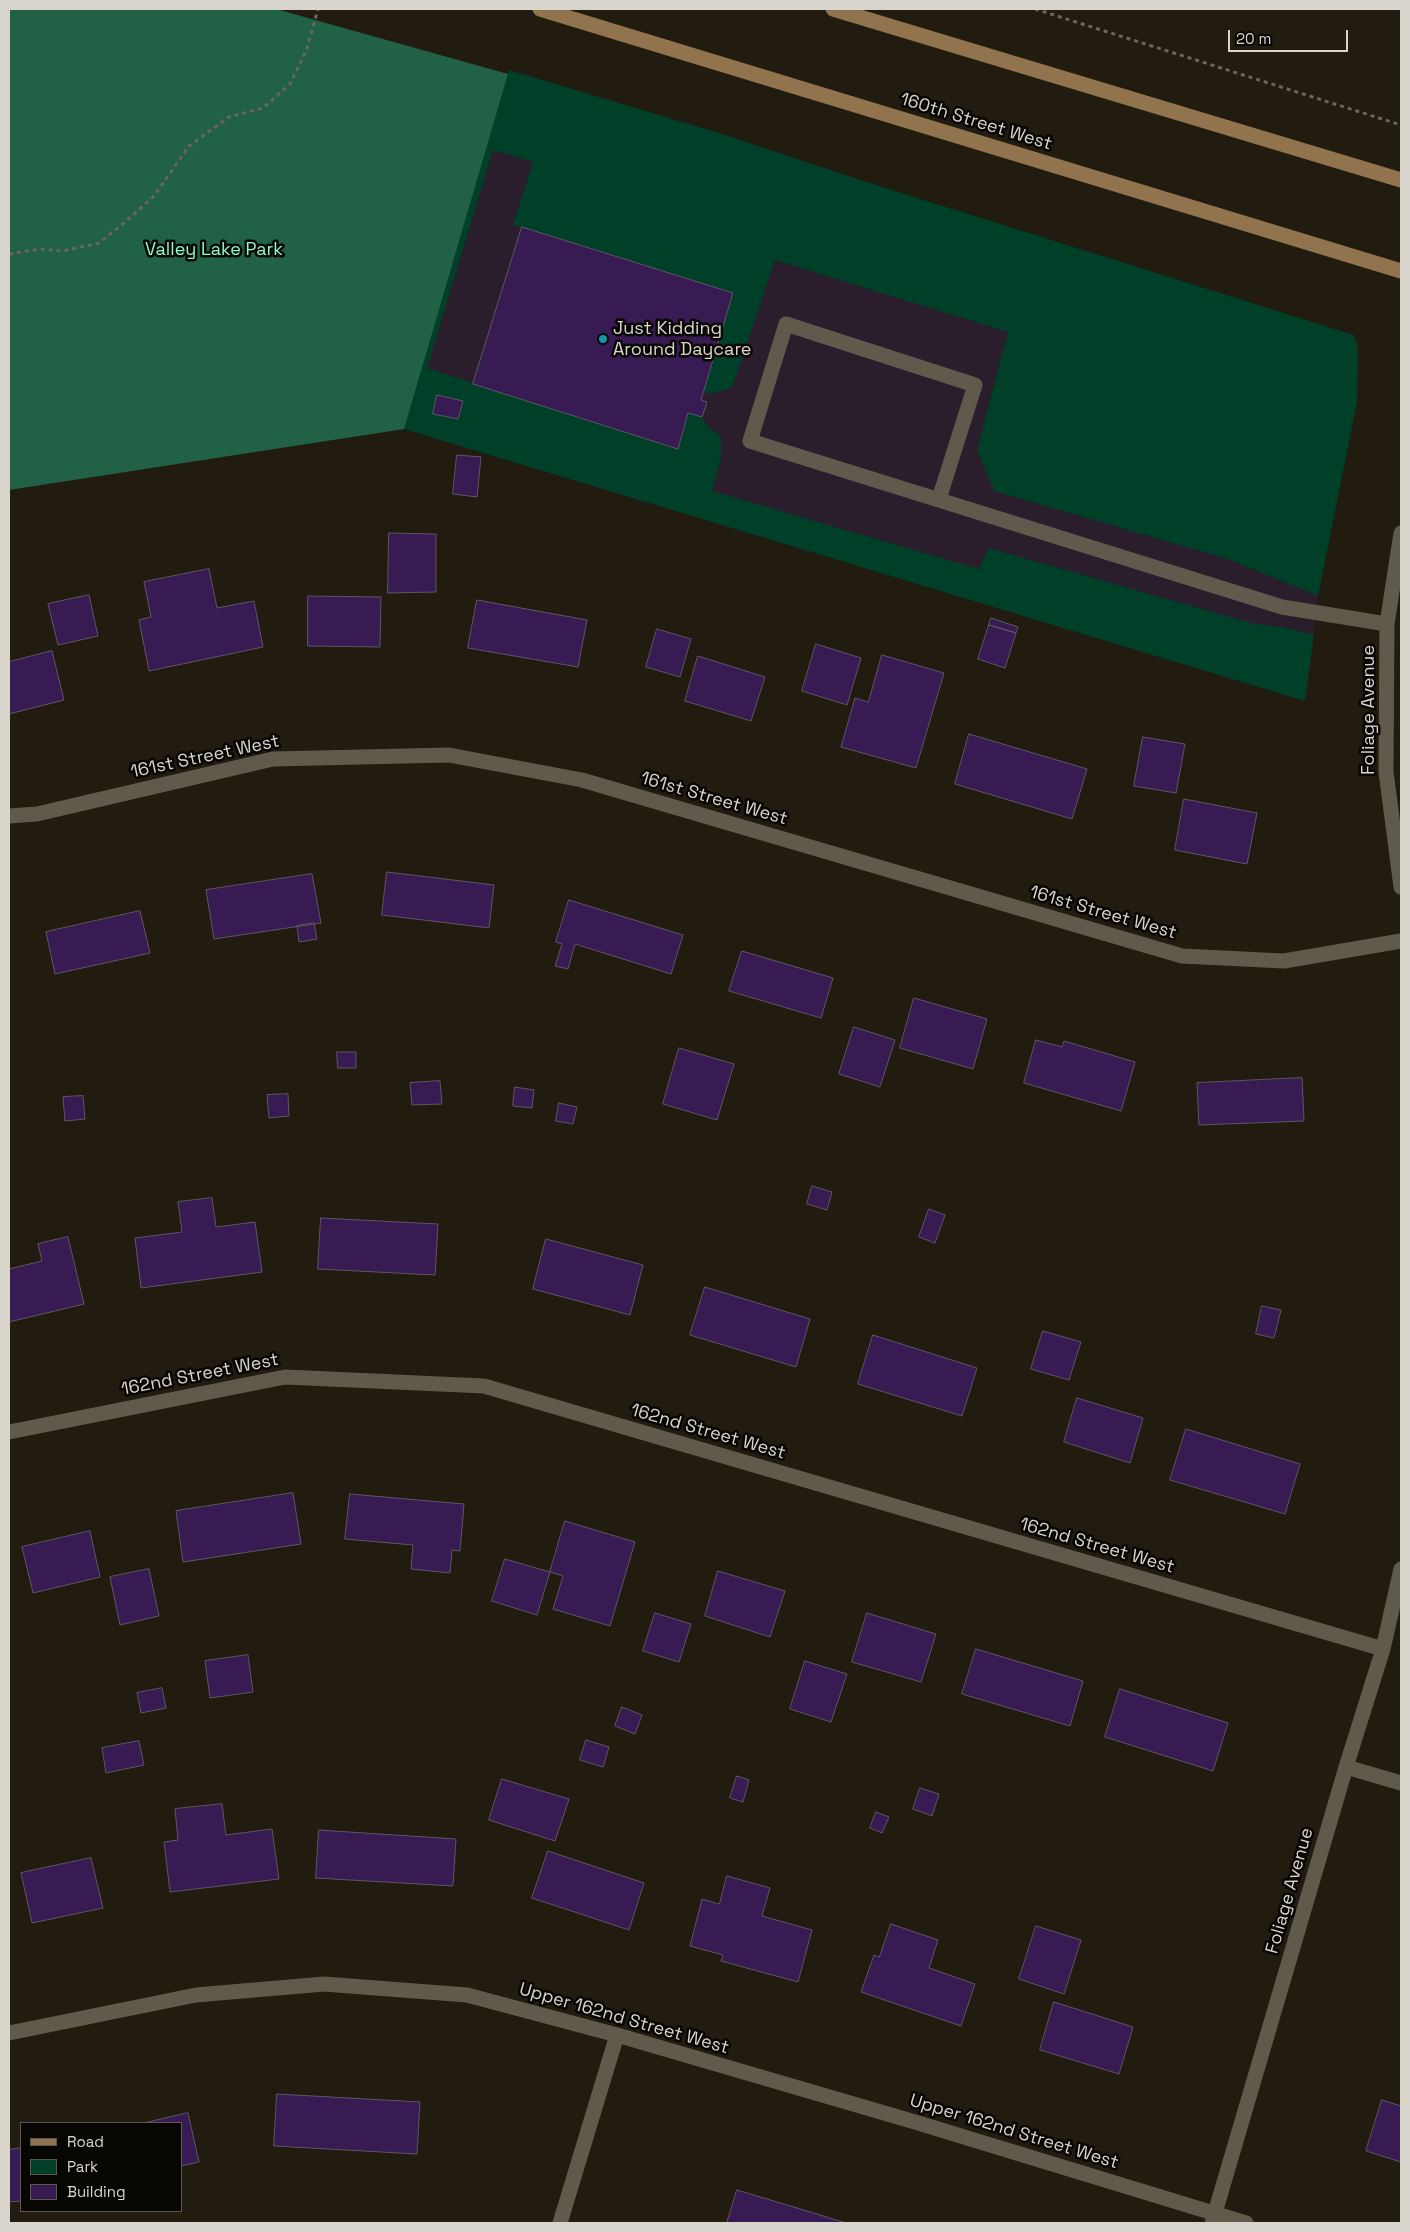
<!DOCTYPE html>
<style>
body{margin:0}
#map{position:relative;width:1410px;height:2232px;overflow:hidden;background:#211b10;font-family:"Space Grotesk",sans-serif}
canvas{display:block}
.frame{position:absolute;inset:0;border:10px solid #d8d5cd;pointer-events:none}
.legend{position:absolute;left:20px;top:2122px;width:162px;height:90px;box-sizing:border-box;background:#080603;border:1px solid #5b5954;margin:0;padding:6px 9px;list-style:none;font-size:15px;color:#d8d5cd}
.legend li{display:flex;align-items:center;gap:10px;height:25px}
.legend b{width:25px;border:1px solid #5b5954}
.scale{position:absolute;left:1228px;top:30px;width:120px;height:22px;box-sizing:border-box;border:2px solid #d8d5cd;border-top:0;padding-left:6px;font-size:15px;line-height:18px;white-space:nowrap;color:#d8d5cd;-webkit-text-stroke:4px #080603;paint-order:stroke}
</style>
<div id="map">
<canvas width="1410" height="2232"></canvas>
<div class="frame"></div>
<ul class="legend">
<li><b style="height:6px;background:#91734d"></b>Road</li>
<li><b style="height:14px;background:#003f28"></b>Park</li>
<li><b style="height:14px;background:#391b54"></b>Building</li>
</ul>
<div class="scale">20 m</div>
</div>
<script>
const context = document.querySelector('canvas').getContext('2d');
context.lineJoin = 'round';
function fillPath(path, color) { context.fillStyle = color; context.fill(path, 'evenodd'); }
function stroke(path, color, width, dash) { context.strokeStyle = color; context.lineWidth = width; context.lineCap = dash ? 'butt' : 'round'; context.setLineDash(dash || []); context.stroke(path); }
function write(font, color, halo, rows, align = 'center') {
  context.font = font + ' "Space Grotesk",sans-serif'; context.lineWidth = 5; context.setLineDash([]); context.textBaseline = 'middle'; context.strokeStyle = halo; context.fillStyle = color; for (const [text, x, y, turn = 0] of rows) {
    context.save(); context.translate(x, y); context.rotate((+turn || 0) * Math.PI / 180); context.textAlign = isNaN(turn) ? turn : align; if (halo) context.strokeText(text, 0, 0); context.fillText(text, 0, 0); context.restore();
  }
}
fillPath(new Path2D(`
 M 508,74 L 1350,335 L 1305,701 L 404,429 Z`), '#2a1e2c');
fillPath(new Path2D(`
 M 9,9 L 495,117 L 509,70 L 719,133 L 876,185 L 1354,335 L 1358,347 L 1357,402 L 1318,596 L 1231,560 L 994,491 L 977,450 L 1008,332 L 775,260 L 732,388 L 709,394 L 703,391 L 733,293 L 513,225 L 533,162 L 493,150 L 427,368 L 678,449 L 688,413 L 702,417 L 709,428 L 721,436 L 721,456 L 712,491 L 979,569 L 989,548 L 1251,623 L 1286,628 L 1314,635 L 1305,701 L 404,429 L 9,489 Z`), '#003f28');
fillPath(new Path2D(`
 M 9,9 L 276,9 L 508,74 L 404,429 L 9,490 Z`), '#216145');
const building = new Path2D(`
 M 522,227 L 733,293 L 701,400 L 707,402 L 702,417 L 688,413 L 678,449 L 473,384 Z
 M 437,395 L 463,401 L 458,419 L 433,414 Z
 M 457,455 L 481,457 L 477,497 L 453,494 Z
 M 389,533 L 436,534 L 436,592 L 388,593 Z
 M 209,569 L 217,608 L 254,601 L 263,647 L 149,671 L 139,620 L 151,617 L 144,582 Z
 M 89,595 L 98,636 L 58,645 L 48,604 Z
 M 308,596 L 381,597 L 380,647 L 308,646 Z
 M 477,600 L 587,620 L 578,667 L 468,648 Z
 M 991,618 L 1018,627 L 1016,633 L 989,625 Z
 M 989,625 L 1016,633 L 1005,668 L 978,659 Z
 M 657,629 L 691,639 L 680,677 L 646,667 Z
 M 816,644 L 861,658 L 847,705 L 802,691 Z
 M 52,651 L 64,700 L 9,714 L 9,662 Z
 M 882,655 L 944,673 L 916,768 L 841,747 L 855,698 L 868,702 Z
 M 698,656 L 765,677 L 751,721 L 685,701 Z
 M 969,734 L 1087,769 L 1072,819 L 955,784 Z
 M 1143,737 L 1185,744 L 1176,793 L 1134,786 Z
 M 1184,799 L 1257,813 L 1247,864 L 1175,850 Z
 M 387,872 L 494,885 L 489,928 L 382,915 Z
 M 312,874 L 321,923 L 214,939 L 206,890 Z
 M 569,900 L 683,935 L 671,974 L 575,944 L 568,969 L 555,966 L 562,944 L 556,942 Z
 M 140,911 L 150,953 L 55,974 L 46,932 Z
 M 314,923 L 317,939 L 299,942 L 297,926 Z
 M 742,951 L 833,978 L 821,1018 L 729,991 Z
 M 914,998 L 987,1019 L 973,1069 L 900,1048 Z
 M 854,1027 L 895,1040 L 880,1087 L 839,1074 Z
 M 1036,1040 L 1062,1047 L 1064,1041 L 1135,1062 L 1121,1111 L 1024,1083 Z
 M 679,1048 L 734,1064 L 717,1120 L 663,1104 Z
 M 337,1052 L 356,1052 L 356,1068 L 338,1068 Z
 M 1302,1078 L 1304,1121 L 1199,1125 L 1197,1083 Z
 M 440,1081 L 442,1104 L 412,1105 L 410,1083 Z
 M 515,1087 L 534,1090 L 532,1108 L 513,1106 Z
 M 288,1094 L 289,1116 L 269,1118 L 267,1095 Z
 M 83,1096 L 85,1119 L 65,1121 L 63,1097 Z
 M 559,1103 L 577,1107 L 573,1124 L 556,1121 Z
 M 812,1186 L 832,1192 L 827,1210 L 807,1204 Z
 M 212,1198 L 216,1227 L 255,1222 L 262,1272 L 141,1288 L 135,1238 L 182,1232 L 178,1202 Z
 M 929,1209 L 945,1215 L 935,1243 L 919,1237 Z
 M 321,1218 L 438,1224 L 435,1275 L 318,1269 Z
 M 68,1237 L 84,1304 L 9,1322 L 9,1269 L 42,1261 L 38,1244 Z
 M 546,1239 L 643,1265 L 630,1315 L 533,1289 Z
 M 705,1287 L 810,1319 L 796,1367 L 690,1335 Z
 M 1262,1306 L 1281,1310 L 1274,1338 L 1256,1334 Z
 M 1043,1331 L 1081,1342 L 1069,1380 L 1031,1369 Z
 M 873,1335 L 977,1368 L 962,1416 L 858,1384 Z
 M 1077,1398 L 1143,1418 L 1130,1463 L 1064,1442 Z
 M 1186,1429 L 1300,1464 L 1285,1514 L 1170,1480 Z
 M 293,1493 L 301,1544 L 183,1562 L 176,1511 Z
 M 350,1494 L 464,1504 L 460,1551 L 452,1550 L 450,1573 L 411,1569 L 413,1545 L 345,1539 Z
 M 565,1521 L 635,1542 L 610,1626 L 553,1609 L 563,1576 L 550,1572 Z
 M 90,1531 L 100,1577 L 33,1593 L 22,1547 Z
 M 505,1559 L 550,1572 L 537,1615 L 492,1601 Z
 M 149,1569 L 159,1616 L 120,1625 L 110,1577 Z
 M 718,1571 L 785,1591 L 770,1637 L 705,1616 Z
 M 655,1613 L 691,1624 L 679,1662 L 643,1651 Z
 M 867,1613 L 936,1634 L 921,1682 L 852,1662 Z
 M 976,1649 L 1083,1681 L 1070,1726 L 962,1694 Z
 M 248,1655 L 253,1692 L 210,1698 L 205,1661 Z
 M 805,1661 L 847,1674 L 831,1722 L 790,1709 Z
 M 162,1688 L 166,1708 L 141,1713 L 137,1693 Z
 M 1120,1689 L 1228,1723 L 1213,1771 L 1105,1737 Z
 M 622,1707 L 642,1715 L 635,1734 L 615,1726 Z
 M 586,1740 L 609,1747 L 603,1767 L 580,1760 Z
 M 139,1741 L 144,1765 L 106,1773 L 102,1748 Z
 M 737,1776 L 749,1780 L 743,1802 L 730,1798 Z
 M 502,1779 L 569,1799 L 555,1841 L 489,1820 Z
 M 920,1788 L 939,1794 L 932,1816 L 913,1809 Z
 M 222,1804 L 226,1835 L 272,1829 L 279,1879 L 170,1892 L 164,1842 L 178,1840 L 175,1809 Z
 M 876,1812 L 889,1817 L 882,1833 L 870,1828 Z
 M 319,1830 L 456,1839 L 453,1886 L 316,1878 Z
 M 548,1851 L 644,1883 L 629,1930 L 532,1898 Z
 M 91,1858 L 103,1908 L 32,1923 L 21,1873 Z
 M 727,1876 L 770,1888 L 762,1916 L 812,1930 L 798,1982 L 721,1961 L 723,1955 L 690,1946 L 702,1899 L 719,1904 Z
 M 891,1924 L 938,1940 L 929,1968 L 975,1984 L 961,2026 L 861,1992 L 874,1955 L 879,1957 Z
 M 1036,1926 L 1081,1940 L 1064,1994 L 1019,1979 Z
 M 1054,2002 L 1133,2027 L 1119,2074 L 1040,2050 Z
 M 277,2094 L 420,2102 L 417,2154 L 274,2146 Z
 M 1382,2100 L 1401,2106 L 1401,2162 L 1366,2151 Z
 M 188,2113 L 199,2162 L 181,2166 L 181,2123 L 144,2123 Z
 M 21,2148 L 21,2201 L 9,2202 L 9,2150 Z
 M 737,2190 L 807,2211 L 846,2223 L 727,2223 Z`);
fillPath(building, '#391b54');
stroke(building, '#5d5764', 1);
stroke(new Path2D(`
 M 1035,9 L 1401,125
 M 9,254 L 40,249 L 63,251 L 99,243 L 124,223 L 154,196 L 189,146 L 229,117 L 263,108 L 290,84 L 307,49 L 318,9`), '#6b665c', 3, [4, 4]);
stroke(new Path2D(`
 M 939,499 L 975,385 L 786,324 L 750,441 L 1282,607 L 1387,624
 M 1401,533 L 1387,624 L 1386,772 L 1401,887
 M 9,816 L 37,814 L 273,759 L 449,755 L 582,780 L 1182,956 L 1284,961 L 1401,941
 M 9,1432 L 285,1377 L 484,1386 L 1383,1649
 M 1346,1767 L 1401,1783
 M 9,2033 L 196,1995 L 324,1984 L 467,1995 L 617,2035 L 915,2122 L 1246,2223
 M 560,2223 L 617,2035
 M 1212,2223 L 1346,1767 L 1383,1649 L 1401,1569`), '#605a4d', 15);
stroke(new Path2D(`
 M 540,9 L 1401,271
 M 833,9 L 1401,180`), '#91734d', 15);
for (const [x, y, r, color] of [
 [603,339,5,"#0f9aa8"]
]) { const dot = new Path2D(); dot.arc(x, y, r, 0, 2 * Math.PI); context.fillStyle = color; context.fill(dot); stroke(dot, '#080603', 2); }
write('18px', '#d8d5cd', '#080603', [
 ["160th Street West",976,122,17],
 ["Foliage Avenue",1369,710,-90],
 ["161st Street West",205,757,-12],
 ["161st Street West",714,799,16],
 ["161st Street West",1103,913,16],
 ["162nd Street West",200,1375,-11],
 ["162nd Street West",708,1432,16],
 ["162nd Street West",1097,1546,16],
 ["Foliage Avenue",1290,1891,-74],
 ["Upper 162nd Street West",624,2019,16],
 ["Upper 162nd Street West",1014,2132,17]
]);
write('18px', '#8afbc4', '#080603', [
 ["Valley Lake Park",214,250]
]);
write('18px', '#d8d5cd', '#080603', [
 ["Just Kidding",613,329],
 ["Around Daycare",613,350]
], 'left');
</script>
